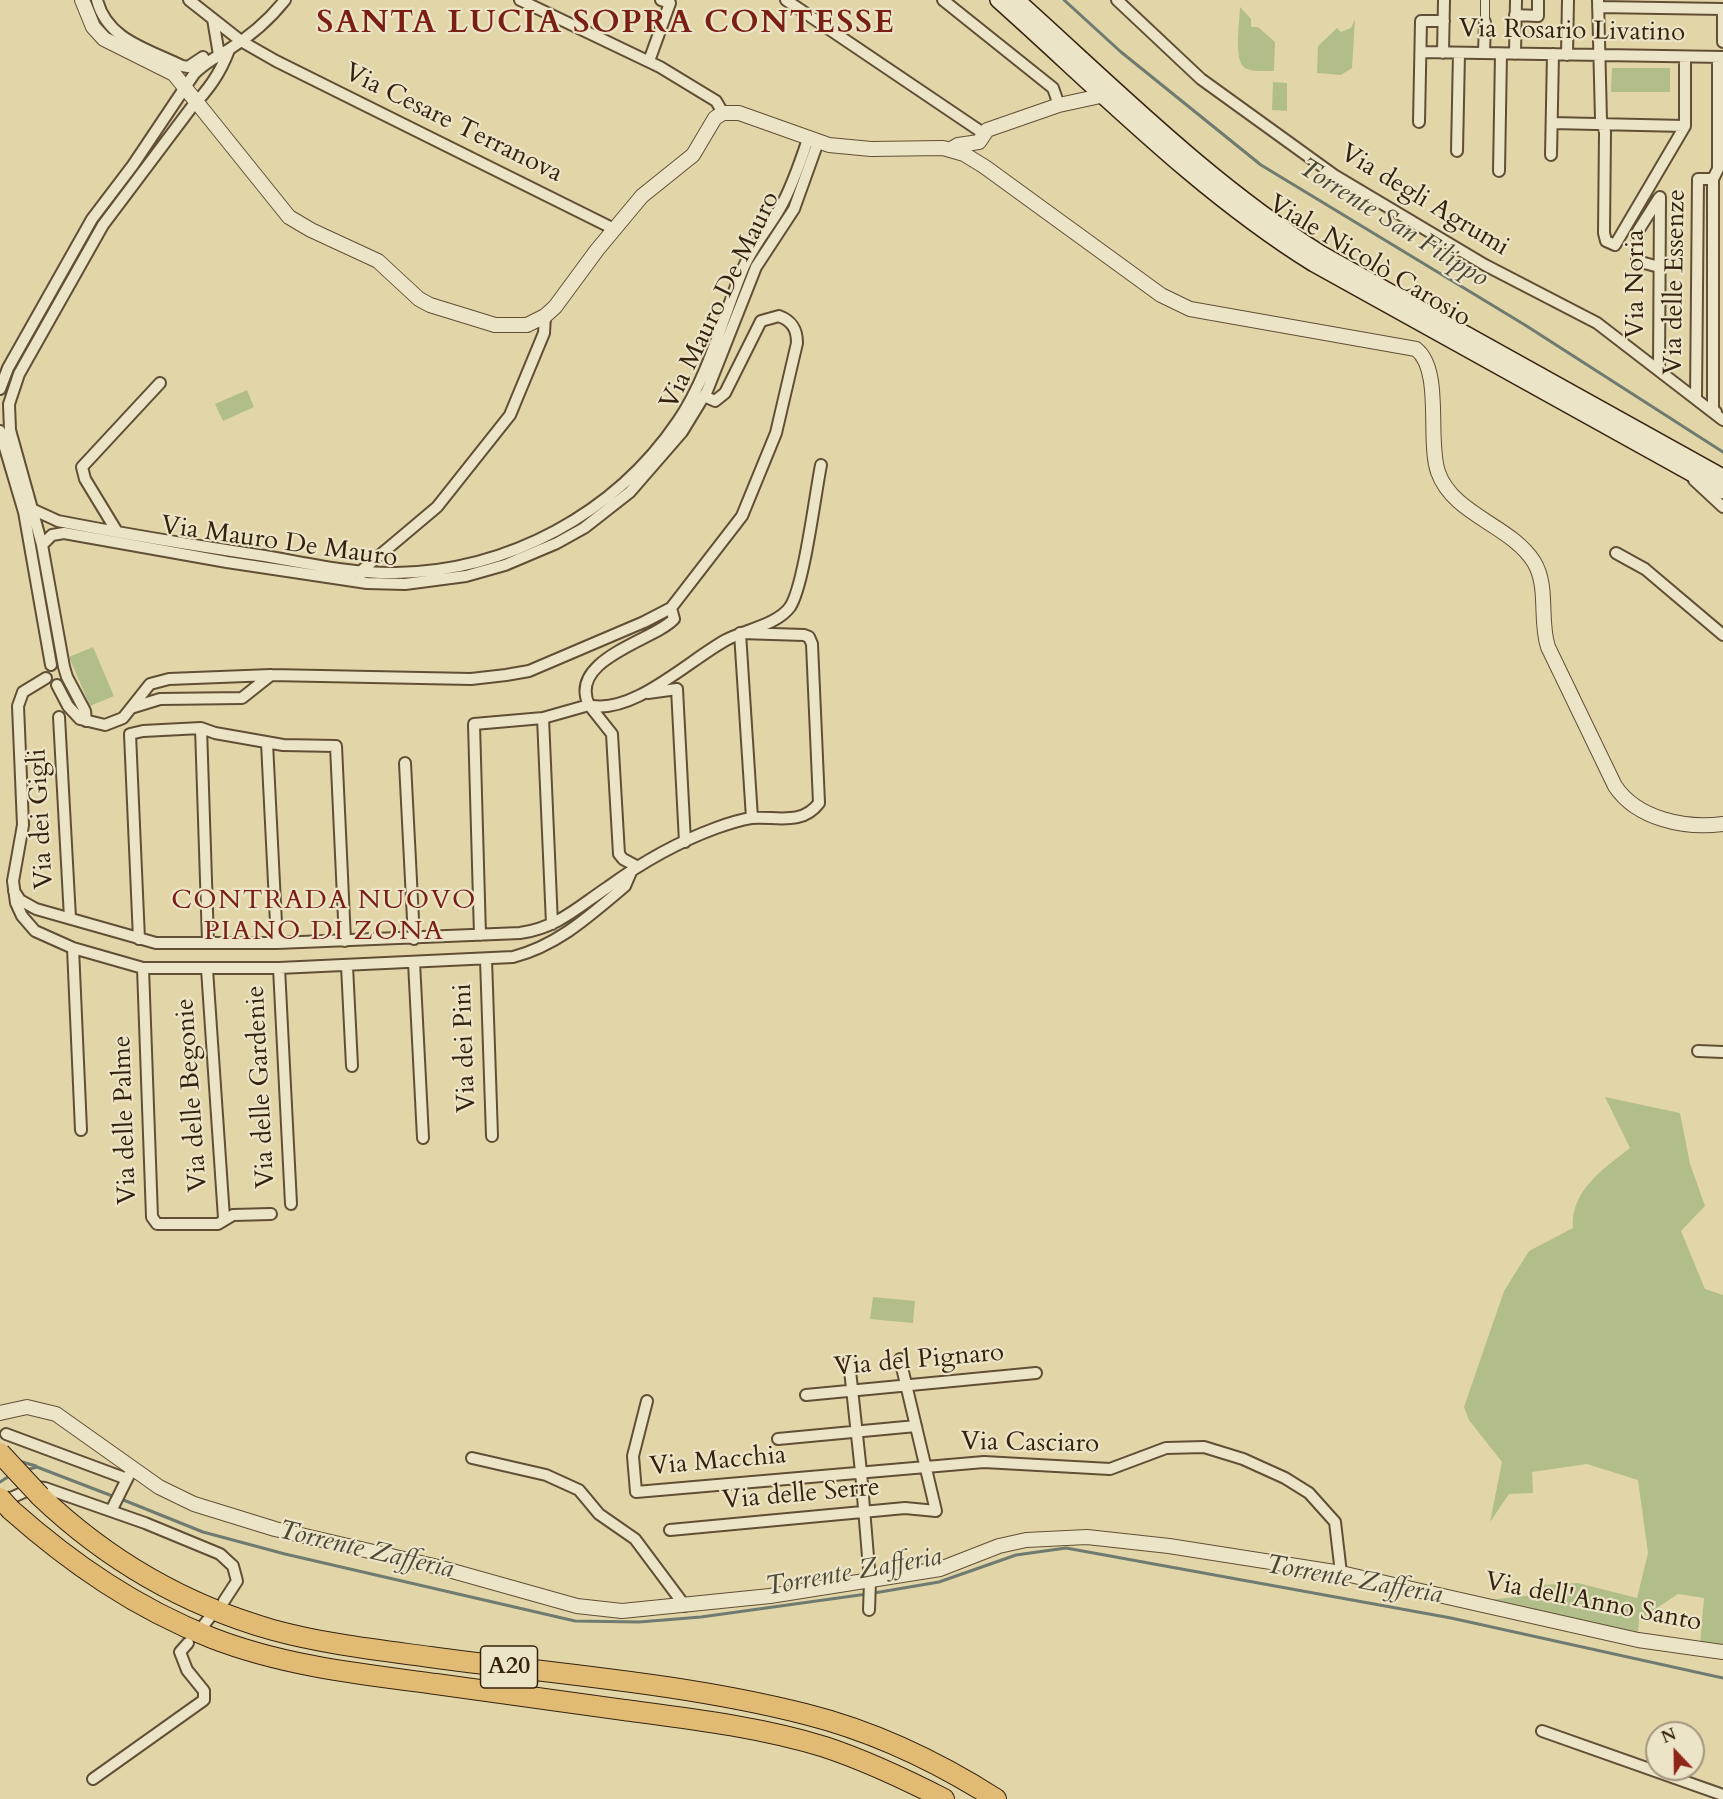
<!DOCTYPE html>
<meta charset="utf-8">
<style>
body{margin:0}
#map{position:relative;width:1723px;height:1799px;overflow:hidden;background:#e2d6a9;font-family:Cardo,serif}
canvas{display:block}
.north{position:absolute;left:1645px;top:1721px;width:60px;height:60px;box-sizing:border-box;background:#ece4c7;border:2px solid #a2967d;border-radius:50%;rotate:338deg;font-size:16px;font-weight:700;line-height:24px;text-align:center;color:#34220e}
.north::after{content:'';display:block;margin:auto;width:21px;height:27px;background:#8f2418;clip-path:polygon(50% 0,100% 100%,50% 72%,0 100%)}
</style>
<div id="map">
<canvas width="1723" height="1799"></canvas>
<div class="north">N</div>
</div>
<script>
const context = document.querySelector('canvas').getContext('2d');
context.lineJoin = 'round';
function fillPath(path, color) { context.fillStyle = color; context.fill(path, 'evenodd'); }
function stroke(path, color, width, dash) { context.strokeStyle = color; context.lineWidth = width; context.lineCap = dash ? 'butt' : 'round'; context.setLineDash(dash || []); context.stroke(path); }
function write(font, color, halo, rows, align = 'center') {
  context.font = font + ' Cardo,serif'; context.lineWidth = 4.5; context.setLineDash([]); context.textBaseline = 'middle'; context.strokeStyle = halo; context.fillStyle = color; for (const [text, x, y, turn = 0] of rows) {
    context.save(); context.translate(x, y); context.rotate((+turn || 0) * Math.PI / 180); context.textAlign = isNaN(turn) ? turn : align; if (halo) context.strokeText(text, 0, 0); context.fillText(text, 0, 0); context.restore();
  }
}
fillPath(new Path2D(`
 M 1240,7 L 1251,19 L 1251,27 L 1258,27 L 1275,42 L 1274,71 C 1266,71 1252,72 1245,68 C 1233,61 1240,20 1240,7 Z
 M 1355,19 L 1352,68 L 1341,75 L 1317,73 L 1318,46 L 1337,28 L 1341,32 L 1351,28 Z
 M 1612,68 L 1670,68 L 1670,92 L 1611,92 Z
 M 1273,82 L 1287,83 L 1287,111 L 1272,110 Z
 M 247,390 L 254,407 L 223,421 L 215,404 Z
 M 93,647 L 114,696 L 90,706 L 69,657 Z
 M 1605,1097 L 1680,1113 L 1690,1164 L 1705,1206 L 1681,1231 L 1705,1289 L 1723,1295 L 1723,1647 L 1700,1644 L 1704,1598 L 1678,1594 L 1639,1620 L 1638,1633 L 1488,1600 L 1543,1594 L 1541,1585 L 1578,1583 L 1637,1598 L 1648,1553 L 1638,1480 L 1587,1464 L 1532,1472 L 1533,1493 L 1509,1494 L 1490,1522 L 1502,1462 L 1469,1420 L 1464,1407 L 1504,1291 L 1529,1251 L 1573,1228 C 1570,1191 1604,1168 1630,1148 Z
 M 873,1297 L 915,1301 L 913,1323 L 870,1319 Z`), '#b2be89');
stroke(new Path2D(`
 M 1064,0 L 1121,52 L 1261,165 L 1525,325 L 1723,452
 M 19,1461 L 36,1466
 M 26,1470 L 37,1467 L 115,1497
 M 0,1482 L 11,1475
 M 121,1499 L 203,1532 L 285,1554 L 575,1621 L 639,1622 L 701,1617 L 867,1594
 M 874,1593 L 939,1582 L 1016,1555 L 1066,1548 L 1451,1618 L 1723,1678`), '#6f7b70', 3);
const pedestrian = new Path2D(`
 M 1485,22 L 1485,0`);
const minor = new Path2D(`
 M 97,0 C 107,40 148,49 182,66 L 188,67 L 203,57
 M 189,0 L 241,41 L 276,61 L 614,229
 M 520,0 L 660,67 L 716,101 L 723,113
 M 786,0 L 983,133
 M 943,0 L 1053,88 L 1059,105
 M 1117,0 L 1201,79 L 1334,175 L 1485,265 L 1597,323 L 1723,420
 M 1598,0 L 1601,119 L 1605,132 L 1604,233 L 1606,241 L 1615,245 L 1685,126 L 1685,57
 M 1598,7 L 1723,9 L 1723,42
 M 1515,15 L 1538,16 L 1538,0
 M 213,19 L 219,55
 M 1421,52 L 1723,57
 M 1443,53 L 1444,0
 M 1484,53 L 1485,22
 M 1515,54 L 1516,0
 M 1567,55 L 1568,0
 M 649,61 L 670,3 L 661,0
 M 1419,122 L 1421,21 L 1444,21
 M 1552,123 L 1685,126
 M 1457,151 L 1459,53
 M 1551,155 L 1553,54
 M 1499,171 L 1501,54
 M 1659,267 L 1637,261 L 1638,231 L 1659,198
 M 1659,370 L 1660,197
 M 0,389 L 8,368 L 92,219 L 133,165 L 194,74 C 204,63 215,58 228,50 C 249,37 270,19 285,0
 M 1696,399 L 1698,179 L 1713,179
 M 1716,412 L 1713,412 L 1713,179 L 1718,169 L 1718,57
 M 0,431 L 24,512 L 51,665
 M 1694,480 L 1723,507
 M 24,512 L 34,510 L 58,521 C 124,534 192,545 258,555 C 303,562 350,574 396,573 C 508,571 615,514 678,421 C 708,377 722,320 742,271 C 751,248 768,229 780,208 C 790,191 802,157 808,139
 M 116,530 L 85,479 L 82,467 L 160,383
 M 42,545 L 52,535 L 64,533 L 227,562 L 367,583 L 405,584 L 466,576 L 505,565 L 557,543 L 584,528 L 630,492 L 682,432 L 707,391 L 756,267 L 794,209 L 818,142
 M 1616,553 L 1645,569 L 1723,635
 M 360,575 L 361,571 L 437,507 L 510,415 L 544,333 L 545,316
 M 671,608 L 674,619 C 655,640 567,659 589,705 C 632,716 689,660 726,640 C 744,630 777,625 790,607 C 804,586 815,495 821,465
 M 46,678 L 23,692 L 18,706 L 23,825 L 13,881 L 16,903 L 22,916 L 35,931 L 73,948 L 143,968 L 279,968 L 513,957 C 555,946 585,920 618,892 L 625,886 L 631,872
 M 57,685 L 68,706 L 80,719 L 105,725 L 123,718 L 150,684 L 169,679 L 271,675 L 471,679 L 506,675 L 529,671 L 644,622 L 671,608 L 742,516 L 776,433 L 797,343 C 797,329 792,321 779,316 L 761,321 L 725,393 L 715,401 L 704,396
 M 648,693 L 677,689 L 685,842
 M 134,707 L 160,699 L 242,698 L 271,675
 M 59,717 L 70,918
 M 543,718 L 552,924
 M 86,721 L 85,711 L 67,677 L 64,667 L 42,545 L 10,430 L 9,404 L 19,374 L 103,225 L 191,108 C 208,90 220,74 229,50
 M 201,728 L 208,941
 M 267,743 L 277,943
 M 405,763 L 414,939
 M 14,891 L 20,900 L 36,909 L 156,943 L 277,943 L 520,933 C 557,928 578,907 608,887 C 641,863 678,842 716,828 C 727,824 740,820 751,818 C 776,816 802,826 819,803 L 812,644 L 809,637 L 804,635 L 740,633 L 752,818
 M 480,935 L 474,724 L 543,718 L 589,705 L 612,734 L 619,854 L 623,859 L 638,867
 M 139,939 L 130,734 L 143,731 L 201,728 L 215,733 L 283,745 L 336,746 L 345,941
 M 73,948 L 81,1130
 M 486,959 L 492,1136
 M 414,962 L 423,1138
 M 347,966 L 352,1066
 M 143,968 L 152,1217 L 157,1224 L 218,1224 L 233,1215 L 271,1214
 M 279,968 L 291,1204
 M 207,969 L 224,1218
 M 1698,1051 L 1723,1052
 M 849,1361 L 861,1472 L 870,1581 L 869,1610
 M 806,1395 L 1036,1373
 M 647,1401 L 633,1456 L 636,1492 L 984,1462 L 1110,1469 L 1166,1448 L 1204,1447 L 1243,1459 L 1285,1478 L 1309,1493 L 1335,1522 L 1341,1573
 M 6,1434 L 127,1479
 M 778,1439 L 916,1426
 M 472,1458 L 546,1475 L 579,1490 L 599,1514 L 635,1539 L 685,1606
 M 0,1503 L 35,1487 L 45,1488 L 145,1523 L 220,1554 L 233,1566 L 237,1581 L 224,1601
 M 111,1511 L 129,1475
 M 670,1530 L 905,1508 L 936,1511 L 900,1359
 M 203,1626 L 210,1617
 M 1542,1731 L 1723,1795
 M 93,1779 L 204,1700 L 204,1691 L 187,1670 L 180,1652 L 188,1643`);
const tertiary = new Path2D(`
 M 82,0 L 93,27 L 104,39 L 174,74 L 289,217 L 311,230 L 378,261 L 419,299 L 430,305 L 495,325 L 527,325 L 545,316 L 555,307 L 597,250 L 642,196 L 693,155 L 715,118 L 723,113 L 739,113 L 829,145 L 871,149 L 943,148 L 964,154 L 985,167 L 1161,295 L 1190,309 L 1416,349 C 1443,370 1427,440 1438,472 C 1453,515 1511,525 1534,562 C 1549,587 1539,620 1548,647 L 1615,786 C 1637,819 1685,829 1723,824
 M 951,149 L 958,145 L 979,142 L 987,130 L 1059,105 L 1105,95
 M 0,1413 L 27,1407 L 56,1414 L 159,1487 L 194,1504 L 275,1529 L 438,1567 L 577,1606 L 622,1611 L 770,1596 L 940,1569 L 999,1546 L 1026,1540 L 1087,1537 L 1169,1546 L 1341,1573 L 1638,1640 L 1723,1652`);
const secondary = new Path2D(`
 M 998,0 C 1100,91 1198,192 1314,264 L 1723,491
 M 1017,0 C 1115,88 1210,184 1322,254 L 1723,477`);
const motorway = new Path2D(`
 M 40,1496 C 106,1559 185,1605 273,1630 C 324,1644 378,1650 430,1657 C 555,1674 683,1683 805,1714 C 873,1731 938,1762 996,1799
 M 11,1510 C 72,1564 136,1608 212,1638 C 284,1666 360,1674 436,1684 C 499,1693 562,1701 624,1710 C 692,1719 760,1727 825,1747 C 867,1761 905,1779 944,1799`);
stroke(pedestrian, '#604f35', 10);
stroke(minor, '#604f35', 14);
stroke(tertiary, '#604f35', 16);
stroke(secondary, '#34220e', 18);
stroke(motorway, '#34220e', 22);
stroke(pedestrian, '#ece4c7', 8);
stroke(minor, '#ece4c7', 10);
stroke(tertiary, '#ece4c7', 14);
stroke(secondary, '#ece4c7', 15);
stroke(motorway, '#e1bb74', 20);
const motorwayBridge = new Path2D(`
 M 0,1453 L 40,1496
 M 0,1498 L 11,1510`);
stroke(motorwayBridge, '#34220e', 22, []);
stroke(motorwayBridge, '#e1bb74', 20);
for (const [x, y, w] of [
 [509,1667,57]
]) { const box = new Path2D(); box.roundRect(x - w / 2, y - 21, w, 42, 4.5); context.fillStyle = '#ece4c7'; context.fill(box); stroke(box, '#34220e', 1.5); }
write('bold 24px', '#34220e', null, [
 ["A20",509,1667]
]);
write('26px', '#34220e', '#ece4c7', [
 ["Via Rosario Livatino",1572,32,1],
 ["Via Cesare Terranova",453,124,26],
 ["Via degli Agrumi",1424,201,31],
 ["Viale Nicolò Carosio",1369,262,31],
 ["Via delle Essenze",1676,282,-89],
 ["Via Noria",1637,284,-90],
 ["Via Mauro De Mauro",721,301,-64],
 ["Via Mauro De Mauro",279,543,8],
 ["Via dei Gigli",42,819,-93],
 ["Via dei Pini",466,1048,-92],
 ["Via delle Gardenie",262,1087,-93],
 ["Via delle Begonie",193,1095,-94],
 ["Via delle Palme",126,1120,-92],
 ["Via del Pignaro",919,1361,-5],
 ["Via Casciaro",1030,1444,1],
 ["Via Macchia",718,1462,-5],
 ["Via delle Serre",801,1495,-5],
 ["Via dell'Anno Santo",1593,1603,11]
]);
write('italic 27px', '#4d4737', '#ece4c7', [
 ["Torrente San Filippo",1393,224,32],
 ["Torrente Zafferia",366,1551,13],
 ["Torrente Zafferia",854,1573,-10],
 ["Torrente Zafferia",1354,1581,10]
]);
context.letterSpacing = '1.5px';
write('27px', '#7a1f14', '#ece4c7', [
 ["CONTRADA NUOVO",324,902],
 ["PIANO DI ZONA",324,933]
]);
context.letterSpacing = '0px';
context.letterSpacing = '1.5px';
write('bold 32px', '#7a1f14', '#ece4c7', [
 ["SANTA LUCIA SOPRA CONTESSE",606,25]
]);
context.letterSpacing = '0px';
</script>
